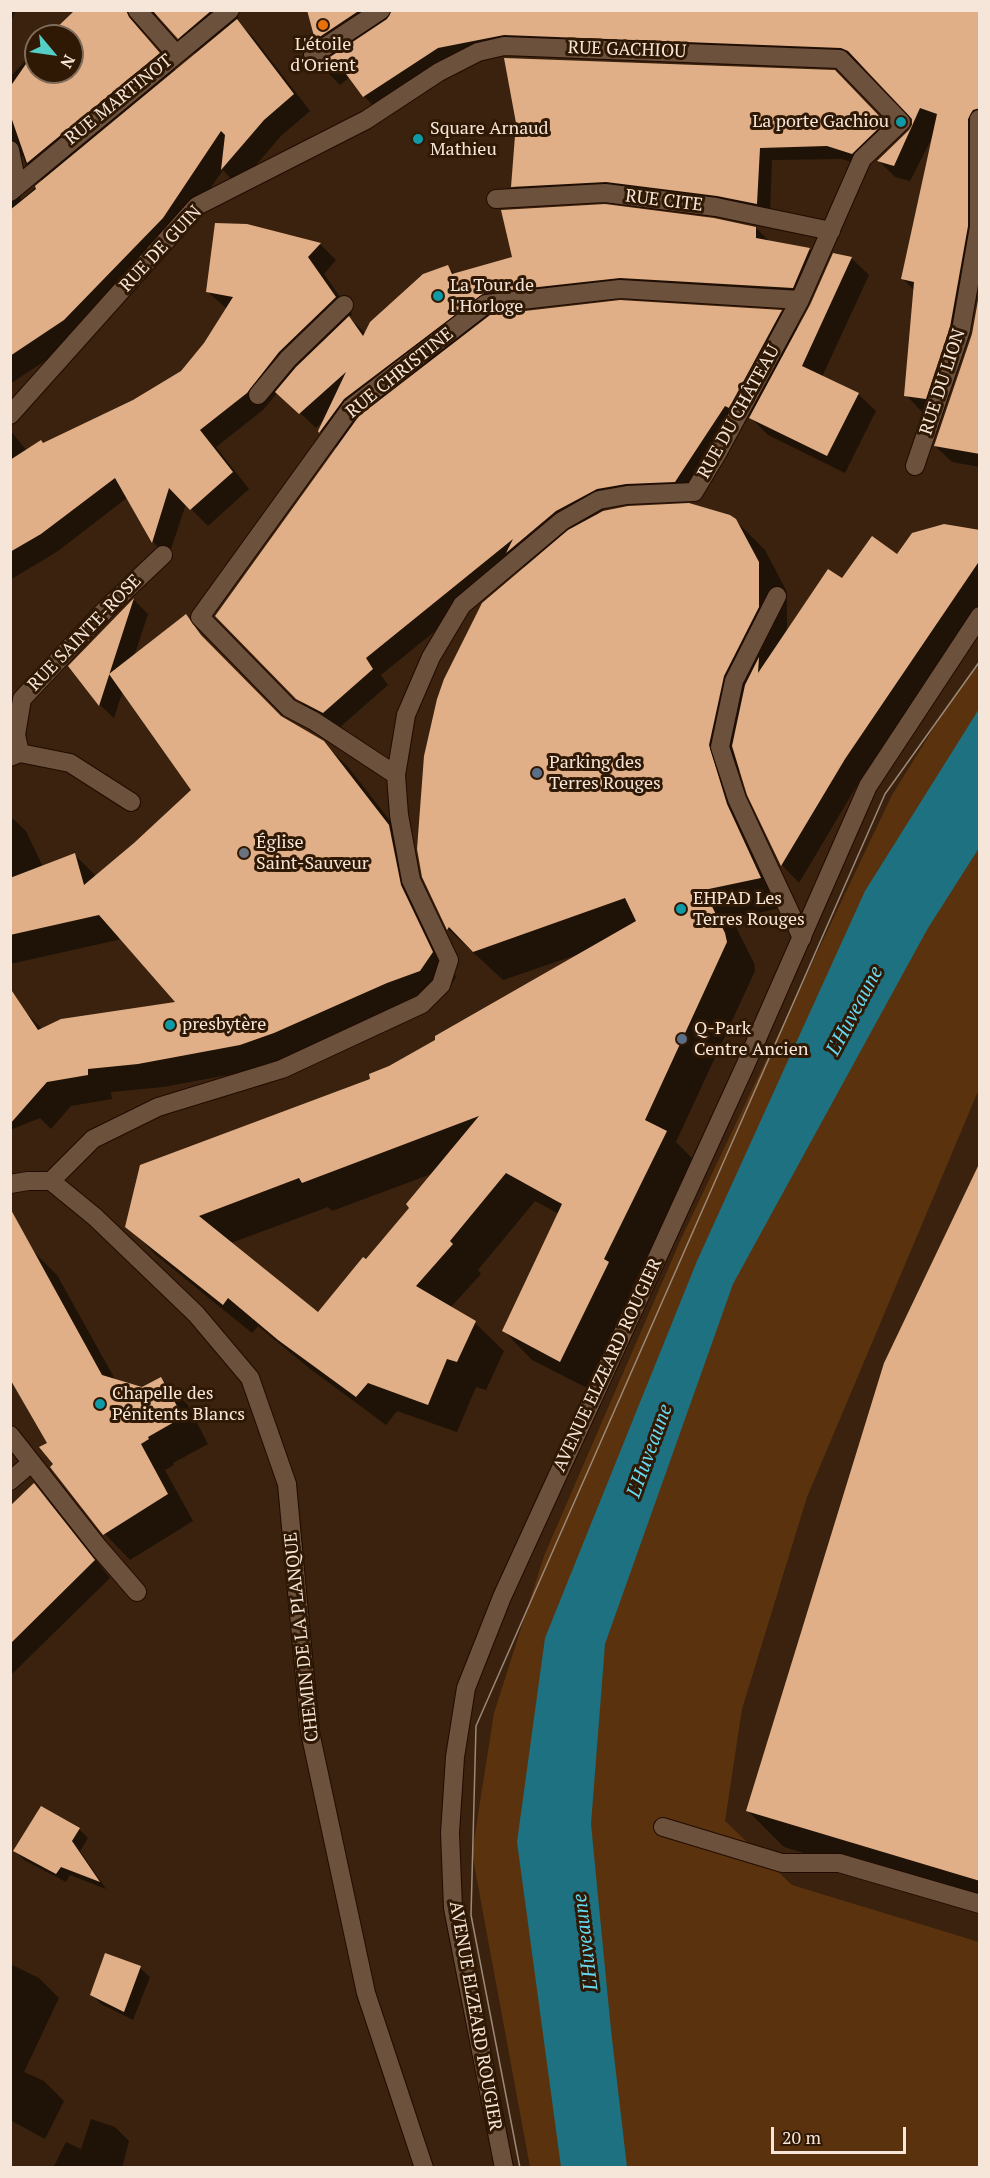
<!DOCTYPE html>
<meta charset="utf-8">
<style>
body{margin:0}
#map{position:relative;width:990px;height:2178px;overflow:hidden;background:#3a220e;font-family:"PT Serif",serif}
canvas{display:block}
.frame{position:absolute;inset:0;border:12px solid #f6e6d9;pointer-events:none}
.north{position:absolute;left:24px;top:24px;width:60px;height:60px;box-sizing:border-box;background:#301904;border:2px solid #7f6b59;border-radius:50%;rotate:119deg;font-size:16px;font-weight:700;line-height:24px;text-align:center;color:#f6e6d9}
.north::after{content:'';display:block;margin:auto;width:21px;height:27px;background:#55cec5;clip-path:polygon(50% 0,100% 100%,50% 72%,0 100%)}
.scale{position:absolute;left:771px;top:2127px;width:135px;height:27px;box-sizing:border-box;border:3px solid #f6e6d9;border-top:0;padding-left:8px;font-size:18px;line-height:21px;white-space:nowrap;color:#f6e6d9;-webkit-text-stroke:4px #301904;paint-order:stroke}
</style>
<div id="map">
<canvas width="990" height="2178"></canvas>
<div class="frame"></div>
<div class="north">N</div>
<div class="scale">20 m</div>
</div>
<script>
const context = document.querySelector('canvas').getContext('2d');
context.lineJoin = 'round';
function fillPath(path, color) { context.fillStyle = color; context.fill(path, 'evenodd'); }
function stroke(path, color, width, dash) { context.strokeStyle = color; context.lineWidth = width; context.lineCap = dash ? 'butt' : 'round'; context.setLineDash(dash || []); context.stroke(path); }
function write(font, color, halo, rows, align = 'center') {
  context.font = font + ' "PT Serif",serif'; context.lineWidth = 6; context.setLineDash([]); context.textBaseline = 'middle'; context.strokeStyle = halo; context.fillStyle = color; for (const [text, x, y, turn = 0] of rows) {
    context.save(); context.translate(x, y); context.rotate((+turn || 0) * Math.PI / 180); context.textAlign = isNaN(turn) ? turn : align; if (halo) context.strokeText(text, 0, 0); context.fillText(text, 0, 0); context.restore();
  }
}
fillPath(new Path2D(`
 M 979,662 L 979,1089 L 807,1497 L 742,1709 L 725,1821 L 792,1885 L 979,1942 L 979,2167 L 530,2167 L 472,1853 L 494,1713 L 544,1556 L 681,1239 L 892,795 L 943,713 Z`), '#5a330e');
fillPath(new Path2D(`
 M 979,709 L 979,848 L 928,928 L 733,1284 L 605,1644 L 591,1824 L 611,2030 L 627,2167 L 561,2167 L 517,1842 L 545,1638 L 697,1261 L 865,891 Z`), '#1d7180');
fillPath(new Path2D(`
 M 10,10 L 16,10 L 10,24 Z
 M 74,10 L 233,10 L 239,18 L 236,20 L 253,37 L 310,111 L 281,136 L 238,186 L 223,170 L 179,234 L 69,345 L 10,384 L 10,77 L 36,50 L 36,72 L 72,72 L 72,36 L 50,36 ZM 153,15 L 161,17 L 196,55 L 176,71 L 144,35 L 142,24 ZM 23,156 L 26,165 L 43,181 L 21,200 L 15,170 L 18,158 Z
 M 308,10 L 980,10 L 980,268 L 966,344 L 942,415 L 922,412 L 906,395 L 915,291 L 902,278 L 935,132 L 910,181 L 895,177 L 879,161 L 910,131 L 913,125 L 913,118 L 865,67 L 859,64 L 517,52 L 455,64 L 380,113 L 364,96 L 350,77 L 340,85 L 324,69 L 322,64 L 333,57 L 316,40 Z
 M 834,72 L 897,135 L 866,166 L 841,159 L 772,160 L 770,216 L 620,194 L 526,199 L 513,186 Z
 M 756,228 L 769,241 L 810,250 L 825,265 L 808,303 L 637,293 L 500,308 L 488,317 L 781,312 L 799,329 L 834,255 L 851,258 L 869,275 L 822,377 L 858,394 L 876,411 L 845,473 L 768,435 L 749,416 L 745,423 L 741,421 L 691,497 L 610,506 L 598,513 L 628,508 L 735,520 L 765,550 L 787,592 L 787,632 L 842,580 L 898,556 L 980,532 L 980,604 L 862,777 L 799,883 L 782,865 L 749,794 L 740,767 L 737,780 L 789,906 L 732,919 L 754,963 L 755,971 L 676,1142 L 695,1161 L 632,1287 L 637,1292 L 589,1389 L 532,1360 L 504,1331 L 559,1214 L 535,1201 L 478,1270 L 481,1274 L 450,1308 L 475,1323 L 504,1351 L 486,1390 L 476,1387 L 457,1432 L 397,1411 L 386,1425 L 309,1368 L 258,1326 L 252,1333 L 156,1255 L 127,1226 L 579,955 L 579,954 L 503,980 L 448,929 L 423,876 L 525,569 L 519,563 L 381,675 L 388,685 L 339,728 L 314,715 L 217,616 L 337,449 L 320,431 L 325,419 L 316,428 L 278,392 L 263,410 L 216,447 L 249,489 L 208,526 L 186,504 L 168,558 L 153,542 L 128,497 L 58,551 L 10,580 L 10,430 L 27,451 L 134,401 L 182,372 L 205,344 L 227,309 L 208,292 L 320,244 L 336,260 L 324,274 L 352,314 L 349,317 L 366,334 L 448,267 L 455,274 ZM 434,1173 L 411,1208 L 366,1262 L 319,1314 L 231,1243 L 328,1207 L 332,1211 Z
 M 980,298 L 980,467 L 952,462 L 935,446 L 973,334 Z
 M 134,600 L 148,614 L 114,718 L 100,705 L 70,666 Z
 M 282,718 L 323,742 L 348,767 L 413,850 L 424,910 L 456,977 L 444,995 L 265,1068 L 163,1087 L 111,1092 L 112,1099 L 71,1106 L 51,1129 L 40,1118 L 10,1130 L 10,996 L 43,1030 L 177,1004 L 122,939 L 10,964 L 10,816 L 26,831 L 43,867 L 75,855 L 96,876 Z
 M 980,1164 L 980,1906 L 784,1847 L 748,1811 Z
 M 31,1249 L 57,1275 L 116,1381 L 142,1388 L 161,1378 L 187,1404 L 208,1444 L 173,1463 L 174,1465 L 165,1470 L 193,1521 L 130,1560 L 105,1534 L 52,1467 L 55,1464 L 49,1444 Z
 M 34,1485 L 50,1502 L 110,1578 L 10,1676 L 10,1508 Z
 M 79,1829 L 88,1838 L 80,1851 L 106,1889 L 70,1875 L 66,1882 L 24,1860 L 15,1851 Z
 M 106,1955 L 140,1968 L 150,1977 L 133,2020 L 101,2004 L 92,1995 Z
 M 10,1964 L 39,1978 L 59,1998 L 24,2072 L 44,2081 L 64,2101 L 45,2139 L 10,2120 Z
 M 91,2119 L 115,2127 L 129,2141 L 122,2168 L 53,2168 L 66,2142 L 81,2149 Z`), '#0007');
fillPath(new Path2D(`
 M 75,10 L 126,10 L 129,17 L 160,53 L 27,163 L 10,114 L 10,87 L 28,61 L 26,59 L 36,48 L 36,72 L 72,72 L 72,36 L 48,36 Z
 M 152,10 L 212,10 L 178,39 Z
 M 307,10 L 360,10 L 315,40 Z
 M 392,10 L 980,10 L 980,108 L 973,110 L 968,119 L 968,226 L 950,327 L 926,399 L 904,396 L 914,282 L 901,279 L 937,114 L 920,108 L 894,166 L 877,161 L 909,130 L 912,125 L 912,119 L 848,51 L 841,48 L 504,35 L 438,48 L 363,97 L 335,59 L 322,70 L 321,63 L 387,19 Z
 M 237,19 L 294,94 L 264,120 L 221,170 L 225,135 L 221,131 L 163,218 L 64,320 L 10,356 L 10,210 L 36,189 L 35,186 Z
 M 504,58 L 835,70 L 885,122 L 852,154 L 827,146 L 760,148 L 757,204 L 717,196 L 606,182 L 511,187 L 516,123 Z
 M 605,204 L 714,218 L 756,227 L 756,238 L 810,248 L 793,288 L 620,278 L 484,293 L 344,399 L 319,433 L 318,431 L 346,372 L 299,414 L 275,392 L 296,367 L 349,316 L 363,336 L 370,322 L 423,274 L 448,265 L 452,274 L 512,257 L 501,210 Z
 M 215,223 L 247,224 L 321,243 L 308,257 L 336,297 L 279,352 L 247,393 L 200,430 L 233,472 L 190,510 L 169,488 L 152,543 L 115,478 L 41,534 L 10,552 L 10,460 L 41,440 L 43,443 L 133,400 L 181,371 L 204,343 L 233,297 L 206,292 Z
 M 833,253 L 852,257 L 802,366 L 859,393 L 827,456 L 749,418 L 810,305 Z
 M 980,289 L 980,454 L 934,446 L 972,334 Z
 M 620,300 L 782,310 L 729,408 L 725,406 L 675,482 L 626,484 L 597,489 L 556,511 L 506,553 L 513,539 L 366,658 L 373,669 L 323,713 L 296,699 L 215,616 L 359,416 L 490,315 Z
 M 689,503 L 730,515 L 736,519 L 759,562 L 759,607 L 724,676 L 709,745 L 727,804 L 761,878 L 704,890 L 725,933 L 727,942 L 645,1120 L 667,1131 L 604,1259 L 609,1262 L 560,1362 L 502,1331 L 562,1204 L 506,1173 L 450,1241 L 453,1244 L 416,1286 L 476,1321 L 457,1362 L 447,1359 L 428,1405 L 368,1383 L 356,1397 L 278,1340 L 228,1298 L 223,1305 L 125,1227 L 140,1165 L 370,1079 L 369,1074 L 389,1066 L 435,1040 L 435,1036 L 636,921 L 625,898 L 473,952 L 449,927 L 447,930 L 422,877 L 417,849 L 424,756 L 437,699 L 444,679 L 482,603 L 568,530 L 603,511 L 628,506 ZM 479,1116 L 406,1204 L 409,1208 L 366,1259 L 363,1257 L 318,1312 L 199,1216 L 299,1178 L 302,1183 Z
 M 944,524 L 980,530 L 980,560 L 845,759 L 781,866 L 747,795 L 732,746 L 745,685 L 759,657 L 758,673 L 828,569 L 842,578 L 872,536 L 897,554 L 912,533 Z
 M 134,598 L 99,706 L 68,666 Z
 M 186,614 L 201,635 L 281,716 L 324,741 L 389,825 L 401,885 L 433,952 L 420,971 L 387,983 L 274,1033 L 240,1045 L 138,1064 L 88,1069 L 88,1075 L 47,1082 L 10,1124 L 10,988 L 38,1030 L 61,1019 L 175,1002 L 99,915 L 10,935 L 10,878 L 75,853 L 84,885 L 134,843 L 191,790 L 109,674 Z
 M 980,1162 L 980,1881 L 746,1811 L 884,1363 Z
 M 10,1208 L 102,1375 L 142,1387 L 161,1377 L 183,1417 L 148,1437 L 149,1439 L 141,1444 L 168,1494 L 103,1535 L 50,1467 L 53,1464 L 39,1447 L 47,1443 L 10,1379 Z
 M 34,1483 L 95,1560 L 10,1644 L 10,1506 Z
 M 41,1806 L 80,1828 L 72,1841 L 100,1882 L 61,1867 L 56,1874 L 13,1851 Z
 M 105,1953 L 141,1966 L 124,2012 L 90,1995 Z`), '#e1af87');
const minor = new Path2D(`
 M 137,10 L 176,54
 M 313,55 L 381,10
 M 10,150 L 17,185
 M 10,192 L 230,10
 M 496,199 L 605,193 L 716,207 L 831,231
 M 258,395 L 288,359 L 344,305
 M 10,415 L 197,206 L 366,120 L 439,72 L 478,52 L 504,46 L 840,59 L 901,122 L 862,159 L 800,300 L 718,452 L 694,492 L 627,495 L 599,500 L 562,521 L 462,605 L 431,657 L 406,715 L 396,775 L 399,815 L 411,880 L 449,960 L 441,985 L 422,1004 L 282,1069 L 158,1107 L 93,1139 L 51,1181
 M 915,466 L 961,330 L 979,227 L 979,119
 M 777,596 L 734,681 L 720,747 L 737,799 L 802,938
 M 20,753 L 16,735 L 22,699 L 107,608 L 163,555
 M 10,757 L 20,753 L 70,763 L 131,802
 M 396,775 L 314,721 L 289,708 L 200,617 L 351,408 L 486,304 L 620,289 L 800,300
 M 51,1181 L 95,1217 L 196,1314 L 250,1378 L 287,1484 L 310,1732 L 366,1993 L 424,2168
 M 10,1184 L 28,1181 L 51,1181
 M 10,1435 L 99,1548 L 137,1592
 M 10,1481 L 31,1463
 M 663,1827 L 782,1863 L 839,1863 L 980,1904
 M 504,2168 L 453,1908 L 450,1833 L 455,1757 L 466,1688 L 502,1597 L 745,1066 L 868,786 L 980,616`);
stroke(minor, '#210b00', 20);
stroke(minor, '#6c513c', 18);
stroke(new Path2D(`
 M 520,2168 L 471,1915 L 476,1726 L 885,794 L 980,661`), '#9c8978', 1.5);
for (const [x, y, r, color] of [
 [323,25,6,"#e8710a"],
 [901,122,6,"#0f9aa8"],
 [418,139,6,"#0f9aa8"],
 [438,296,6,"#0f9aa8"],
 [537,773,6,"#5c6f8a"],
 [244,853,6,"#6b7280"],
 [681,909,6,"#0f9aa8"],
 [170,1025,6,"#0f9aa8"],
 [682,1039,6,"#5c6f8a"],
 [100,1404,6,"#0f9aa8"]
]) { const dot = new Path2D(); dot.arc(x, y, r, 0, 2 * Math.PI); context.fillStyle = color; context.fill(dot); stroke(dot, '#301904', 2); }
write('18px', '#f6e6d9', '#301904', [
 ["L'étoile",323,45,"center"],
 ["d'Orient",323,66,"center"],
 ["La porte Gachiou",889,122,"right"],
 ["Square Arnaud",430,129],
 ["Mathieu",430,150],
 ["La Tour de",450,286],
 ["l'Horloge",450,307],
 ["Parking des",549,763],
 ["Terres Rouges",549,784],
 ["Église",256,843],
 ["Saint-Sauveur",256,864],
 ["EHPAD Les",693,899],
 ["Terres Rouges",693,920],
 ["presbytère",182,1025],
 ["Q-Park",694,1029],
 ["Centre Ancien",694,1050],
 ["Chapelle des",112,1394],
 ["Pénitents Blancs",112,1415]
], 'left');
write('18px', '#f6e6d9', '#301904', [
 ["RUE GACHIOU",627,50,2],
 ["RUE MARTINOT",119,100,-39],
 ["RUE CITE",664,201,7],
 ["RUE DE GUIN",161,249,-47],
 ["RUE CHRISTINE",400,373,-39],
 ["RUE DU LION",943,382,-72],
 ["RUE DU CHÂTEAU",739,412,-61],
 ["RUE SAINTE-ROSE",85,633,-46],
 ["AVENUE ELZEARD ROUGIER",608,1365,-65],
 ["CHEMIN DE LA PLANQUE",302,1637,-96],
 ["AVENUE ELZEARD ROUGIER",475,2016,80]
]);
write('italic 20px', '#65daf2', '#301904', [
 ["L'Huveaune",855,1011,-62],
 ["L'Huveaune",650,1451,-70],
 ["L'Huveaune",586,1942,-97]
]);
</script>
